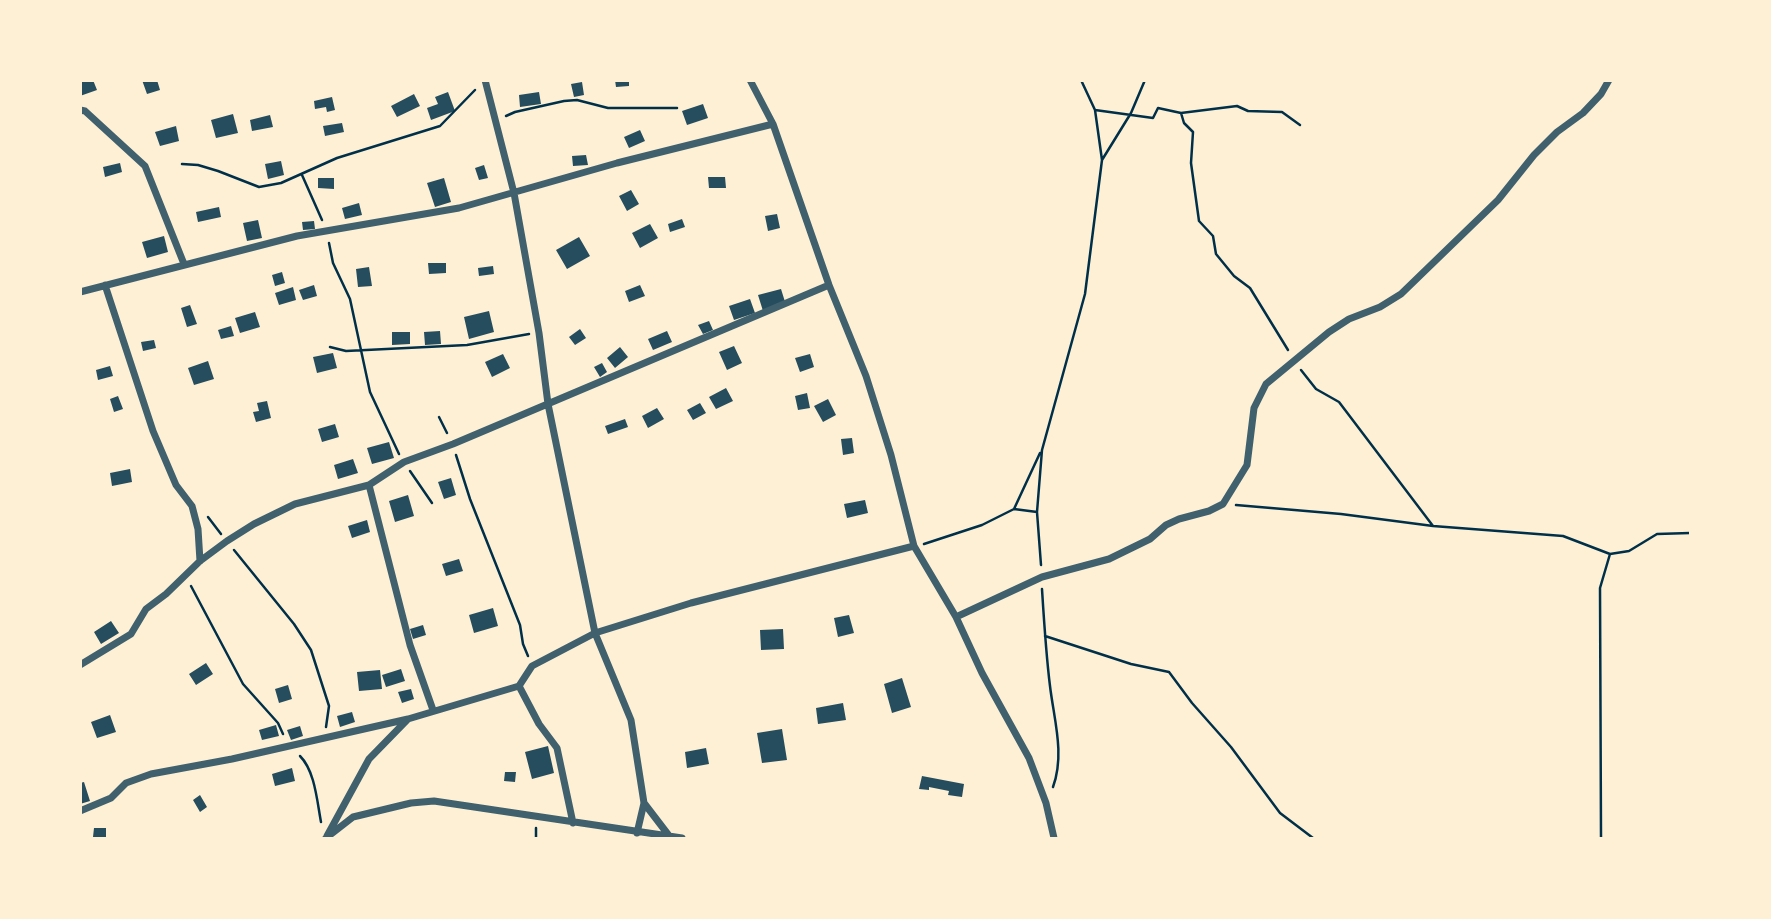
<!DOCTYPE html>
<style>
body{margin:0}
#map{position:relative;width:1771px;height:919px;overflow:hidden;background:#fdf0d5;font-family:"Nunito Sans",sans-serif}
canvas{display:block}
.frame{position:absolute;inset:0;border:82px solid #fdf0d5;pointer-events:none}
</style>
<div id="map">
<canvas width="1771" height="919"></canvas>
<div class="frame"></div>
</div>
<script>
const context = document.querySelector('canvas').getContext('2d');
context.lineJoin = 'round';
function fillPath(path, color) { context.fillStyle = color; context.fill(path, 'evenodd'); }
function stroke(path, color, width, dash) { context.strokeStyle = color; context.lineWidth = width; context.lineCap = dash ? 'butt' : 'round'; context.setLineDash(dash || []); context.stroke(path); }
fillPath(new Path2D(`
 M 84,80 L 93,80 L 97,90 L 80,96 L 80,82 Z
 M 142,80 L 157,80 L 160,90 L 147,94 Z
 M 615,80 L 629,80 L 629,86 L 616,87 Z
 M 582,82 L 584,95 L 574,97 L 571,84 Z
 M 448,92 L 455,111 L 431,120 L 427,108 L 438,104 L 435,97 Z
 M 539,92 L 541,104 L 520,107 L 519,95 Z
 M 414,94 L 420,106 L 397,117 L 391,106 Z
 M 332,97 L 335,110 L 327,112 L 326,107 L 315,109 L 314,101 Z
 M 703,104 L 708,118 L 687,125 L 682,111 Z
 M 233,114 L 238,133 L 216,138 L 211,120 Z
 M 270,115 L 273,127 L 252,131 L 250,120 Z
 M 342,123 L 344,132 L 325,136 L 323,126 Z
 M 176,126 L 179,141 L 160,146 L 155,132 Z
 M 640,130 L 645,141 L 629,148 L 624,137 Z
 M 586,155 L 588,165 L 573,166 L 572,156 Z
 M 281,161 L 284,175 L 268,179 L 265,164 Z
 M 120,163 L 122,172 L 105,177 L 103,167 Z
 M 484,165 L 488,178 L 479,180 L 475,168 Z
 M 708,177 L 725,177 L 726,188 L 709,188 Z
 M 318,178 L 334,178 L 334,189 L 318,188 Z
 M 444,178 L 451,202 L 435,207 L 427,183 Z
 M 631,190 L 639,204 L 627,211 L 619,196 Z
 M 359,203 L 362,215 L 345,219 L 342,208 Z
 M 219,207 L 221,217 L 198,222 L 196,212 Z
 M 777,214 L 780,228 L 768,231 L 765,216 Z
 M 682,219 L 685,227 L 670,232 L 668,224 Z
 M 258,220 L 262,238 L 247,241 L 243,223 Z
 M 314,221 L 315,229 L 303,230 L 302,222 Z
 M 650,224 L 658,238 L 640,248 L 632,233 Z
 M 164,236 L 168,252 L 147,258 L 142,242 Z
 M 579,237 L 590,256 L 567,269 L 556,250 Z
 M 428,263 L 446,263 L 446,273 L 429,274 Z
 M 493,266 L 494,274 L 479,276 L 478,268 Z
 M 369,267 L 372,286 L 358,287 L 356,269 Z
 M 282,272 L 285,283 L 275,286 L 272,275 Z
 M 314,285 L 317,296 L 303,300 L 299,290 Z
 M 640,285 L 645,296 L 629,302 L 625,291 Z
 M 293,287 L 296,300 L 279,305 L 275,293 Z
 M 781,289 L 786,305 L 763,311 L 758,295 Z
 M 750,299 L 755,313 L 734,320 L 729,306 Z
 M 190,305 L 197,324 L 187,327 L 181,308 Z
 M 489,311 L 494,332 L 469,339 L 464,317 Z
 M 255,312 L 260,327 L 240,333 L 235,318 Z
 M 709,321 L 713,330 L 703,334 L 698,325 Z
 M 231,326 L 234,336 L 221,339 L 218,330 Z
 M 580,329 L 586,338 L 575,345 L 569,337 Z
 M 440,331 L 441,344 L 425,345 L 424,332 Z
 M 667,331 L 672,342 L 653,350 L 648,339 Z
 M 392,332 L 410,332 L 410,344 L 392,345 Z
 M 154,340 L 156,348 L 143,351 L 141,342 Z
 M 734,346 L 742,363 L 727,370 L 719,352 Z
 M 620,347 L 628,357 L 615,368 L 607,358 Z
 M 333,353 L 337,368 L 317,373 L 313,357 Z
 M 503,354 L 510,368 L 492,377 L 485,362 Z
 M 810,354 L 814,367 L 800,372 L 795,358 Z
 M 208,361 L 214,379 L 194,385 L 188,368 Z
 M 602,363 L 607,372 L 600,377 L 594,367 Z
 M 110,366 L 113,376 L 98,380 L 96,370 Z
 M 726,388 L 733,401 L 716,409 L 709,397 Z
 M 807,393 L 810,408 L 798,410 L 795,396 Z
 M 118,396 L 123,409 L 114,412 L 110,399 Z
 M 828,399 L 836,415 L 823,422 L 814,406 Z
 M 267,401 L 271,418 L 256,422 L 253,412 L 259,411 L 257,403 Z
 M 700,403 L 706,413 L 693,420 L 687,410 Z
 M 657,408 L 664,419 L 648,428 L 642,416 Z
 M 625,419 L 628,427 L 608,434 L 605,426 Z
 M 335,424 L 339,437 L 322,442 L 318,429 Z
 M 852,438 L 854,453 L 843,455 L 841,439 Z
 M 389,442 L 394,458 L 372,464 L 367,448 Z
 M 353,459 L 358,473 L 338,479 L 334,465 Z
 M 130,469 L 132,482 L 112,486 L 110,473 Z
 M 451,478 L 456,495 L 444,499 L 438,482 Z
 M 408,495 L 414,516 L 395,522 L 389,501 Z
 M 865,500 L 868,513 L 847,518 L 844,504 Z
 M 367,520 L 370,532 L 352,538 L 348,526 Z
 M 459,559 L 463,571 L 446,576 L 442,564 Z
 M 493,608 L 498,626 L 474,633 L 469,615 Z
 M 849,615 L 854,633 L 838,637 L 834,618 Z
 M 111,621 L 119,633 L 101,644 L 94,632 Z
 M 423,625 L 426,635 L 413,639 L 410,629 Z
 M 783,629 L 784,649 L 761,650 L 760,630 Z
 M 206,663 L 213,674 L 196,685 L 189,674 Z
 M 401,669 L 405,681 L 386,687 L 382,675 Z
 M 380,670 L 382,689 L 359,691 L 357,672 Z
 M 902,678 L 911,707 L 892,713 L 884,684 Z
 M 288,685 L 292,699 L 279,703 L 275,689 Z
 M 411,689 L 414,699 L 402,703 L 398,692 Z
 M 843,703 L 846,720 L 818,724 L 816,708 Z
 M 352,712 L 355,722 L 340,727 L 337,716 Z
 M 110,715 L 116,732 L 97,738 L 91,722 Z
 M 276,725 L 279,736 L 262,740 L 259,730 Z
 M 300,726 L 303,736 L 291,740 L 287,730 Z
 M 782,729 L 787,760 L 762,763 L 757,733 Z
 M 548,746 L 554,773 L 532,779 L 525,752 Z
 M 706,748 L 709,764 L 687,768 L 685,752 Z
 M 292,768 L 295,781 L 275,786 L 272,774 Z
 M 505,772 L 516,772 L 515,782 L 504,781 Z
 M 922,776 L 964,784 L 962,797 L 948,795 L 949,791 L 929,787 L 929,790 L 919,789 Z
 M 84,782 L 90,801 L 80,804 L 80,783 Z
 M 200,795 L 207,807 L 200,812 L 193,800 Z
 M 94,828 L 106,828 L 106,838 L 93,837 Z`), '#264d5e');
stroke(new Path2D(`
 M 1081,80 L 1095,110 L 1102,160
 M 1095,110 L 1153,118 L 1158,108 L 1181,113 L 1237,106 L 1248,111 L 1282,112 L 1300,125
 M 1181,113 L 1184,123 L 1193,132 L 1191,163 L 1199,221 L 1213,236 L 1216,254 L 1234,276 L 1250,288 L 1288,350
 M 506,116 L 515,112 L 564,101 L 577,100 L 608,108 L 677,108
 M 182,164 L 198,165 L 218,171 L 259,187 L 281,183 L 337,158 L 440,126 L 475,90
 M 302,175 L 322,220
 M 329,243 L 333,263 L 350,299 L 370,392 L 399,454
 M 330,347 L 346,351 L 467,345 L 529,334
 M 1301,370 L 1316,389 L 1339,402 L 1433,526
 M 439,417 L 447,433
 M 456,455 L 470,499 L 520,625 L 523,644 L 528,656
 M 410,471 L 432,503
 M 1236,505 L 1341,514 L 1433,526 L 1563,536 L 1610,554 L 1629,551 L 1657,534 L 1690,533
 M 1014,509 L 1037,512
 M 208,517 L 221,534
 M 924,544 L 982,525 L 1014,509 L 1040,453
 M 234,550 L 294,624 L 311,650 L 329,706 L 326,727
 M 1041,565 L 1037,512 L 1042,450 L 1085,294 L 1102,160 L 1131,113 L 1145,80
 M 191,586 L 243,684 L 278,723 L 283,734
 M 1042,589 C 1044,621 1046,654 1050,686 C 1054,720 1065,754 1053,787
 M 1045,636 L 1131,664 L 1169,672 L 1192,703 L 1231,747 L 1280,813 L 1313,838
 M 300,756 C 315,771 317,801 321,822
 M 536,828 L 536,838
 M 1601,838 L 1600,588 L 1610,554`), '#003049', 2.5);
stroke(new Path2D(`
 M 485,80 L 514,193 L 539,333 L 548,404 L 595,633 L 631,720 L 644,803 L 637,833
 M 750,80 L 773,124 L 829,285 L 866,376 L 891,455 L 914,546 L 956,617 L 982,673 L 1029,758 L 1046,803 L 1054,838
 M 80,110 L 85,111 L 145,166 L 184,264
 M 105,285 L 153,431 L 176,485 L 192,506 L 198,529 L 200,561
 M 80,292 L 297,236 L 459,208 L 617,163 L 773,124
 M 369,485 L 410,645 L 433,710
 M 956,617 L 1042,577 L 1109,559 L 1150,539 L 1166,525 L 1179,519 L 1209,511 L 1223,504 L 1247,465 L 1254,408 L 1266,384 L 1329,332 L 1349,319 L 1380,307 L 1401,294 L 1498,200 L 1534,155 L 1557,132 L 1583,113 L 1601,94 L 1609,80
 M 80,665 L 131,634 L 146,609 L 166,594 L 200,561 L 227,541 L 254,524 L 295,504 L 369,485 L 404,462 L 453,444 L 829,285
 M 519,686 L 539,724 L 557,748 L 573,823
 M 644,803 L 670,837
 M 80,811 L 111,798 L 126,783 L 151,774 L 232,759 L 408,719 L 519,686 L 532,666 L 595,633 L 691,603 L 914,546
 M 327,836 L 369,759 L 407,720
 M 326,838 L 353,817 L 411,803 L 434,801 L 682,838`), '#3f606c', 7);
</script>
